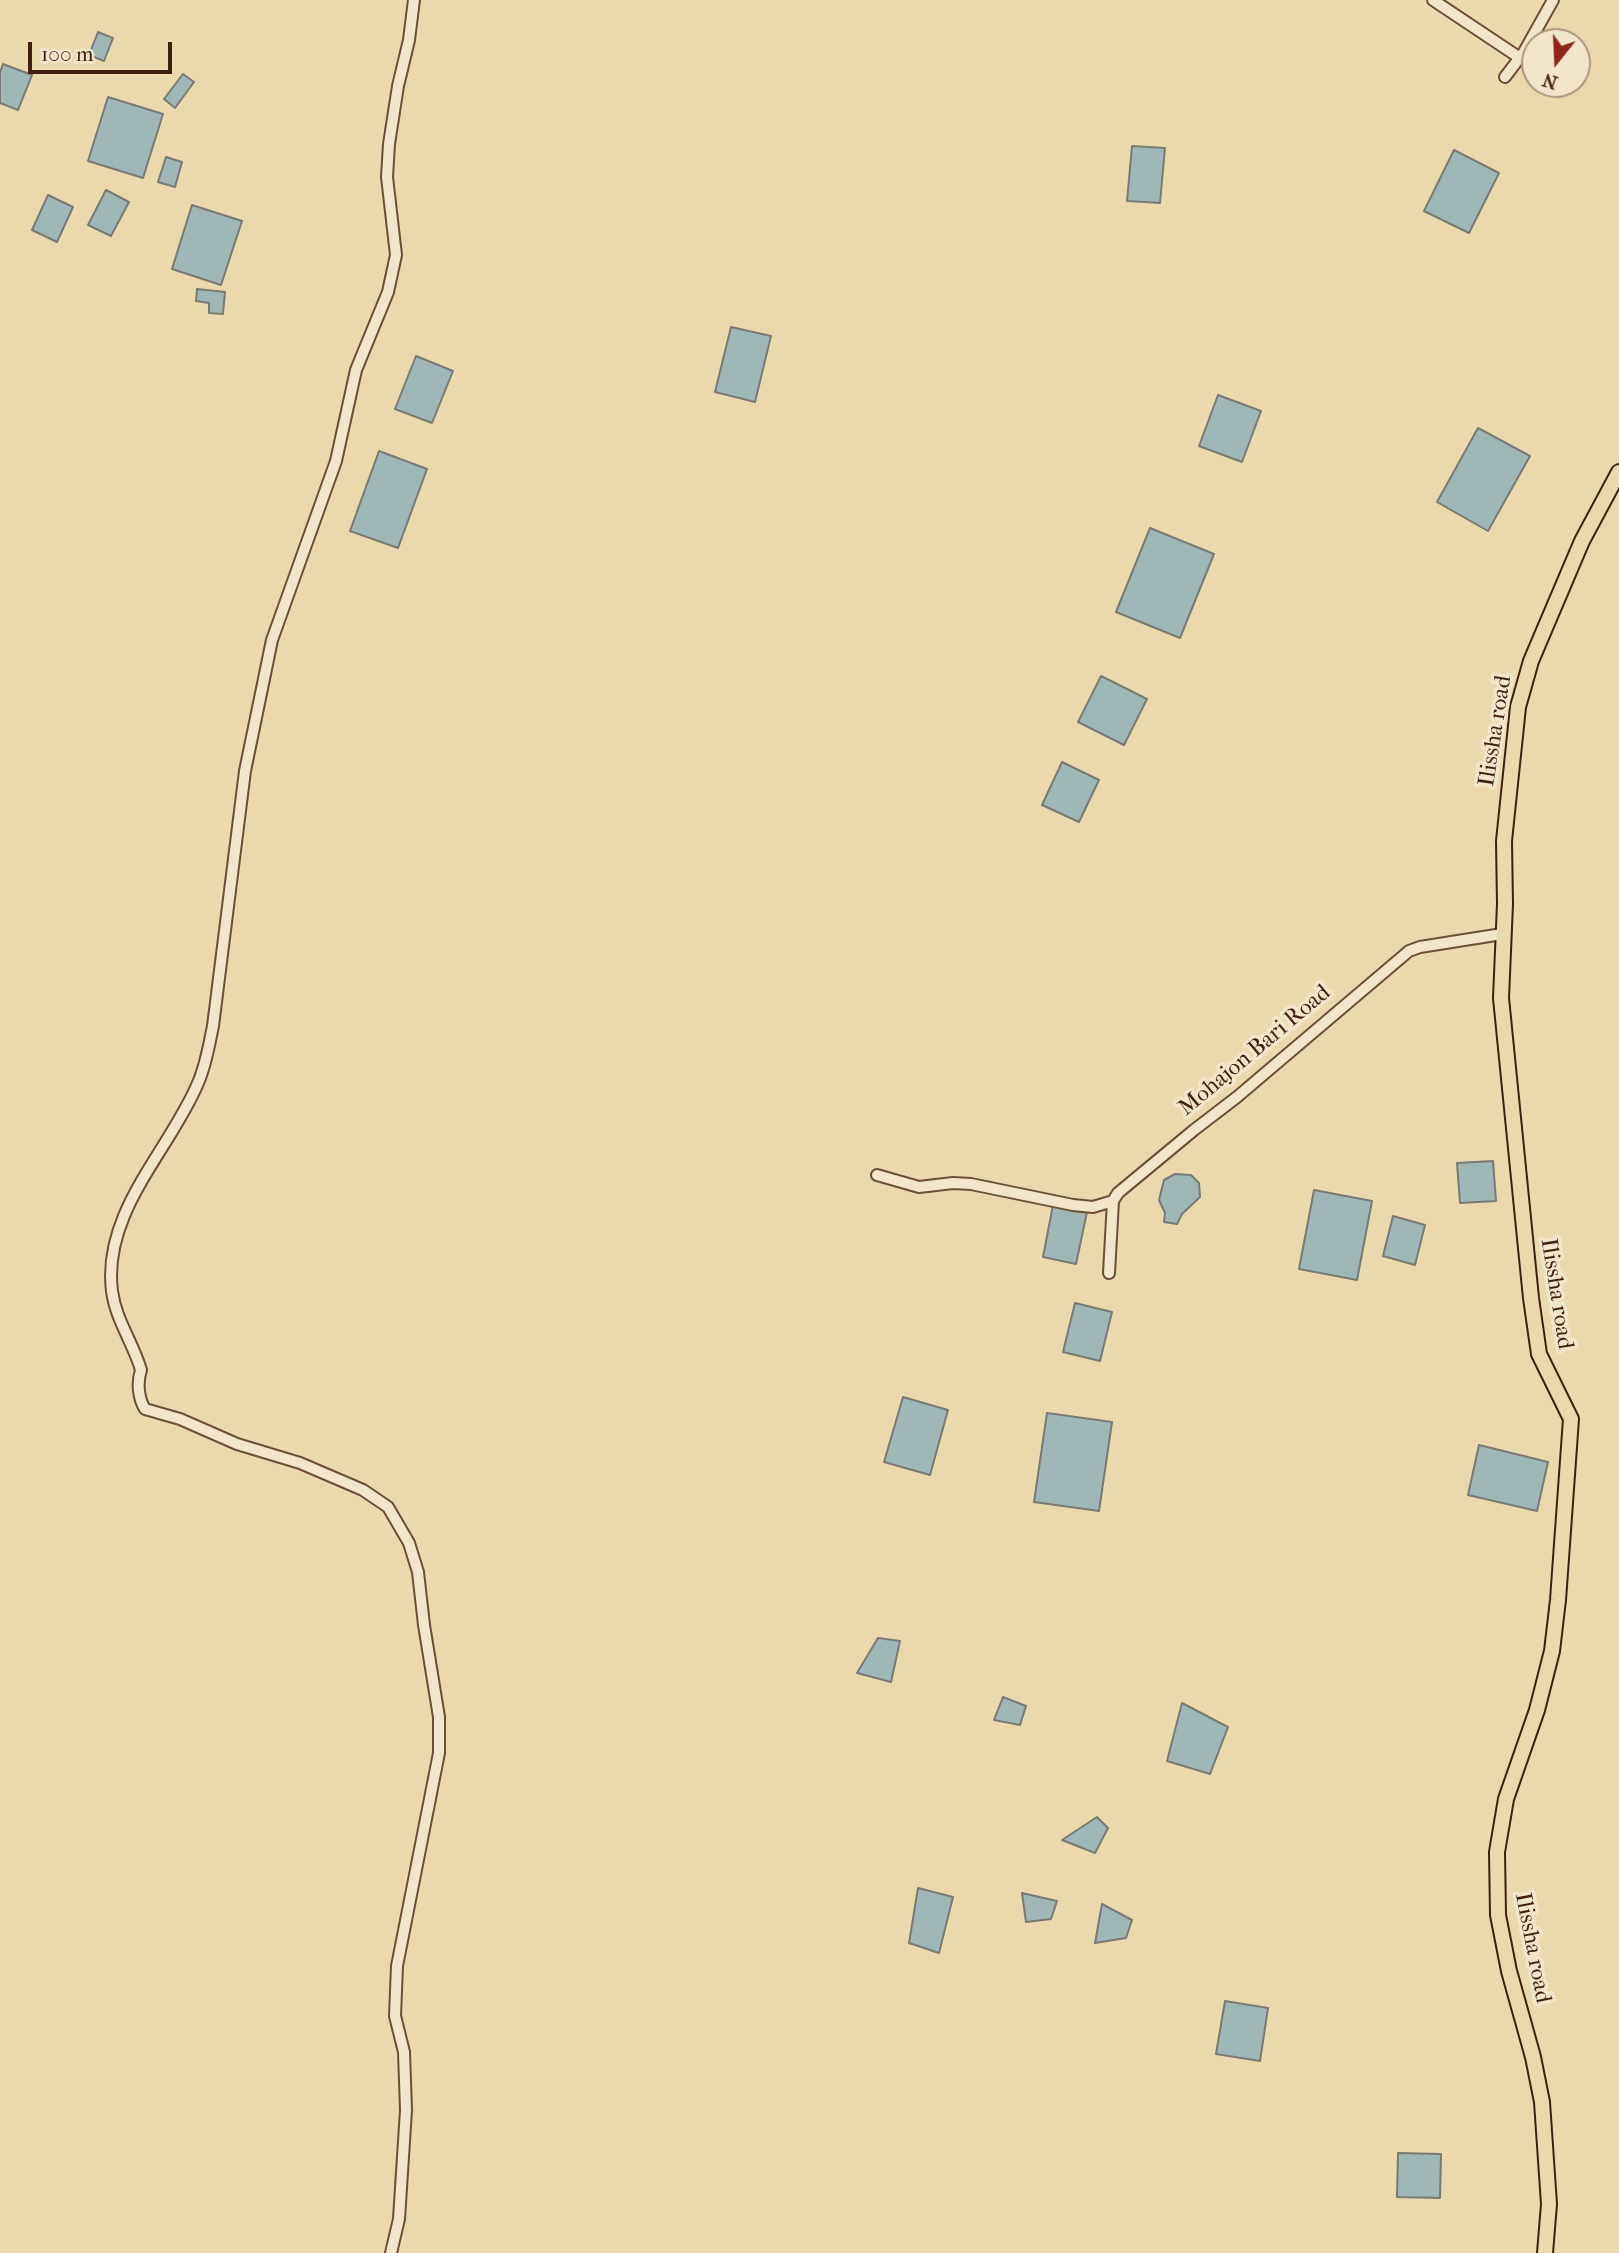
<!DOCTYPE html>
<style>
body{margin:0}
#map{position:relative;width:1619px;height:2253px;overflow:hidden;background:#ebd9ae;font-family:"IM FELL French Canon",serif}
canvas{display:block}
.north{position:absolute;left:1521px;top:28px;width:70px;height:70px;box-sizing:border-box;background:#f2e6ca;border:2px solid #ab967f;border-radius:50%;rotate:198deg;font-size:19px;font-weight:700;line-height:28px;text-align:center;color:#411f0e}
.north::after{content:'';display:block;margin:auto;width:24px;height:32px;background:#8f2418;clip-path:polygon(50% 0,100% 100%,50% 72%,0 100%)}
.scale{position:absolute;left:28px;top:42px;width:144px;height:32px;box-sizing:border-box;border:4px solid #411f0e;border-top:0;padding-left:9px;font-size:21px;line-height:24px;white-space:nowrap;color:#411f0e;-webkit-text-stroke:5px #f2e6ca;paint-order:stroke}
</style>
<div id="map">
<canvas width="1619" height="2253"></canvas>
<div class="north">N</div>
<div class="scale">100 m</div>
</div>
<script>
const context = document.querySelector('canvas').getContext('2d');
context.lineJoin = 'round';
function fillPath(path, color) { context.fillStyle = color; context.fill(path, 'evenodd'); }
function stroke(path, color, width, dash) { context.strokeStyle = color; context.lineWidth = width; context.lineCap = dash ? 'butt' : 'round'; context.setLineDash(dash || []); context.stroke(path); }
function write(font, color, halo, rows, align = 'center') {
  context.font = font + ' "IM FELL French Canon",serif'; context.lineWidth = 7; context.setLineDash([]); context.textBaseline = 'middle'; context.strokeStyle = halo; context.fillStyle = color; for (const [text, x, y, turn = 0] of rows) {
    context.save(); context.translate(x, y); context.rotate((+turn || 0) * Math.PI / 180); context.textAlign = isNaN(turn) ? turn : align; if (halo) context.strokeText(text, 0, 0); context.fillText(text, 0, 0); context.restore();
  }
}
const water = new Path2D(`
 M 98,32 L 113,38 L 104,61 L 89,55 Z
 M 3,64 L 32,75 L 18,110 L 0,103 L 0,72 Z
 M 183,74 L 194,82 L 175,108 L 164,99 Z
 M 108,97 L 163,114 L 143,178 L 88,161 Z
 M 1132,146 L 1165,148 L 1160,203 L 1127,201 Z
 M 1454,150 L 1499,173 L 1469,233 L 1424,211 Z
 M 166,157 L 182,162 L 175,187 L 158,182 Z
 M 106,190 L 129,202 L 111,236 L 88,225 Z
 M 48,195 L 73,207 L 57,242 L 32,230 Z
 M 192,205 L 242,221 L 221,285 L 172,269 Z
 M 197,289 L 225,292 L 223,314 L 209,313 L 209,303 L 196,301 Z
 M 731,327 L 771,336 L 755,402 L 715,392 Z
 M 416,356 L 453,371 L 432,423 L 395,409 Z
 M 1218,395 L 1261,411 L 1242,462 L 1199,446 Z
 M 1478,428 L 1530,456 L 1488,531 L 1437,502 Z
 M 379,451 L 427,469 L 398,548 L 350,531 Z
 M 1150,528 L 1214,554 L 1180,638 L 1116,612 Z
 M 1101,676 L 1147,699 L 1124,745 L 1078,722 Z
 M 1062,762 L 1099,780 L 1079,822 L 1042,805 Z
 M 1493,1161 L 1496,1201 L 1460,1203 L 1457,1163 Z
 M 1175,1174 L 1191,1175 L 1199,1183 L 1200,1197 L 1182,1214 L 1177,1224 L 1164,1222 L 1165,1213 L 1159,1200 L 1164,1180 Z
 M 1314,1190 L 1372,1201 L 1357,1280 L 1299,1269 Z
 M 1053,1205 L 1087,1212 L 1076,1264 L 1043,1257 Z
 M 1393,1216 L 1425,1225 L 1415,1265 L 1383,1256 Z
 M 1075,1303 L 1112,1312 L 1100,1361 L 1063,1352 Z
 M 903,1397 L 948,1410 L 930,1475 L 884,1462 Z
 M 1047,1413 L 1112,1422 L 1099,1511 L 1034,1502 Z
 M 1479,1445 L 1548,1462 L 1537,1511 L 1468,1495 Z
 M 878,1638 L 900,1641 L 891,1682 L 857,1673 Z
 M 1003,1697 L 1026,1706 L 1020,1725 L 994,1720 Z
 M 1182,1703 L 1228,1727 L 1210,1774 L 1167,1761 Z
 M 1097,1817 L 1108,1828 L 1095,1853 L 1062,1840 Z
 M 918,1888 L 953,1897 L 939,1953 L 909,1943 Z
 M 1022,1893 L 1057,1901 L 1051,1919 L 1026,1922 Z
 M 1102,1904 L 1132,1920 L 1126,1938 L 1095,1943 Z
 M 1225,2001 L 1268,2008 L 1260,2061 L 1216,2054 Z
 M 1398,2153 L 1441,2154 L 1440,2198 L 1397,2197 Z`);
fillPath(water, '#9fb7b7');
stroke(water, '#797a73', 2);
const minor = new Path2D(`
 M 1433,0 L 1520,58
 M 1505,77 L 1524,52 L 1553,0
 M 877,1175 L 919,1187 L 953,1183 L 971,1184 L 1073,1205 L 1093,1207 L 1113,1201
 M 1109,1273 L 1113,1201 L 1118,1193 L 1194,1130 L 1237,1097 L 1409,951 L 1420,947 L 1502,934
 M 391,2253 L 399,2219 L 406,2110 L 404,2052 L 395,2016 L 397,1966 L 439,1753 L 439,1717 L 424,1625 L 418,1572 L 409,1543 L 388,1507 L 363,1490 L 300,1463 L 237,1444 L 180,1419 L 145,1409 C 138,1398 137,1382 141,1370 C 133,1342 116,1321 112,1291 C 102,1212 170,1150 198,1083 C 206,1065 209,1045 213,1026 L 245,771 L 272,640 L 336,461 L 356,370 L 388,292 L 396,255 L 387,177 L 389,144 L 398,86 L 409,40 L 414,0`);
const major = new Path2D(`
 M 1545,2253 L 1549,2204 L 1542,2102 L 1533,2057 L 1509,1971 L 1498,1915 L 1497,1852 L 1506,1799 L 1537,1710 L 1552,1651 L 1558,1600 L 1571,1419 L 1539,1354 L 1531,1298 L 1501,998 L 1505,904 L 1504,841 L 1518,707 L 1531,661 L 1582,541 L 1619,472`);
stroke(minor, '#6c4e36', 14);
stroke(major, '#411f0e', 18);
stroke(minor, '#f2e6ca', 10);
stroke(major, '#ebd9ae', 14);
write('23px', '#411f0e', '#f2e6ca', [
 ["Ilissha road",1496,731,-81],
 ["Mohajon Bari Road",1255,1051,-40],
 ["Ilissha road",1556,1294,81],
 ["Ilissha road",1532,1948,79]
]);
</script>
